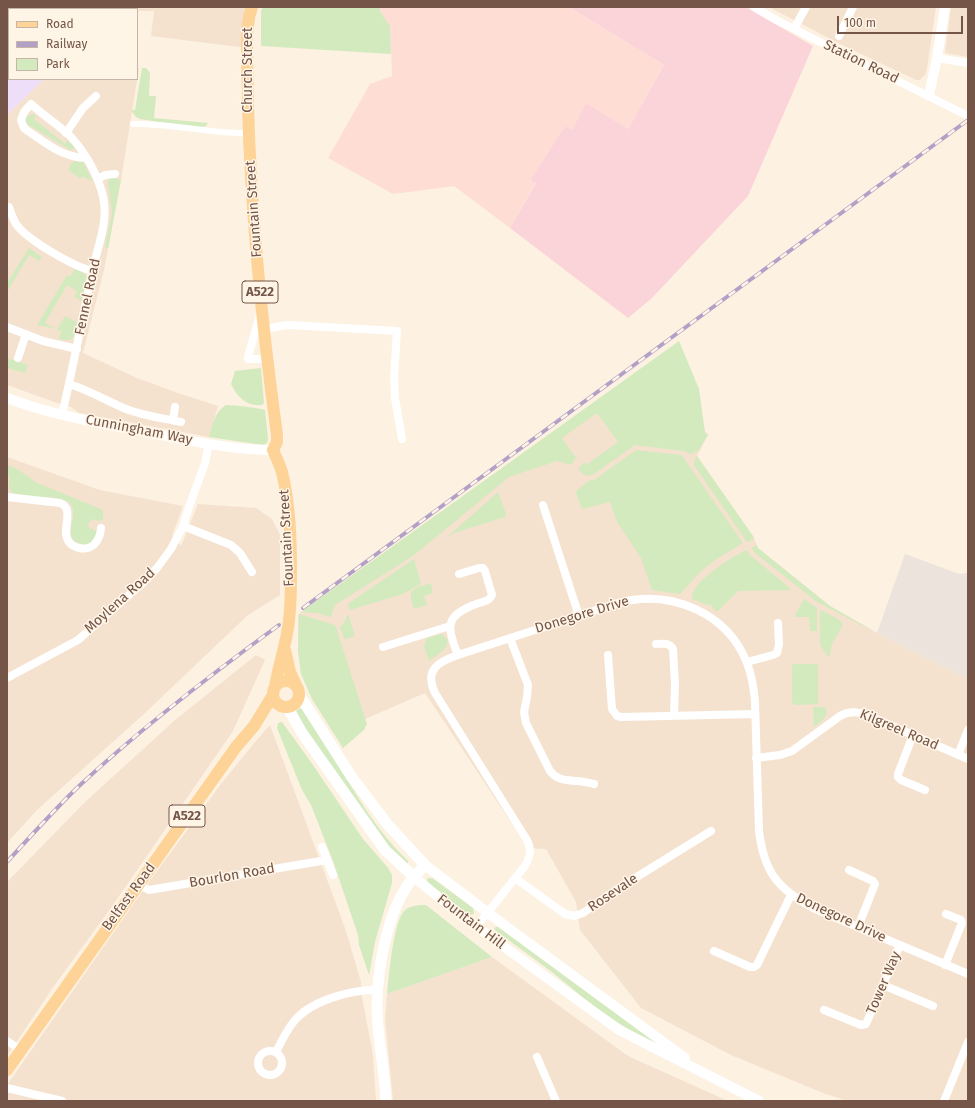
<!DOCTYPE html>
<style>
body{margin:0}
#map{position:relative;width:975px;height:1108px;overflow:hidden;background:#fdf1e1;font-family:"Fira Sans",sans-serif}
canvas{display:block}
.frame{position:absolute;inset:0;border:8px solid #745547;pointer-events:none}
.legend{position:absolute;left:8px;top:8px;width:130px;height:72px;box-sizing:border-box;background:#fff5e7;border:1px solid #c7b5a7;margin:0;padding:5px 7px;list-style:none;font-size:12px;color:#745547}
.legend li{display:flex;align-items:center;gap:8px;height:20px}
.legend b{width:20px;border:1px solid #c7b5a7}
.scale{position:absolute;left:837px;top:16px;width:126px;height:18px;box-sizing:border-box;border:2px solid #745547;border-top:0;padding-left:5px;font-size:12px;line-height:14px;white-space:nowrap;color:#745547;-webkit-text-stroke:3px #fff5e7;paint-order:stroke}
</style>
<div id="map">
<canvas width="975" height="1108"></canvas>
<div class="frame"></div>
<ul class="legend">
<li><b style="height:5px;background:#fed397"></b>Road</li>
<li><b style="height:5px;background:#b2a0c6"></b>Railway</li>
<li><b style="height:11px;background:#d3eabf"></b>Park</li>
</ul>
<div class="scale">100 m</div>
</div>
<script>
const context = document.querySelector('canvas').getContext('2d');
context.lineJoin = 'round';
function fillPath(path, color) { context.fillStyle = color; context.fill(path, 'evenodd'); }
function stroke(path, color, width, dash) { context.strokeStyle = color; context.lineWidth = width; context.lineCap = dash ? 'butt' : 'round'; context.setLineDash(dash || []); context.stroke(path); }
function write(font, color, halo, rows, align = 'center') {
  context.font = font + ' "Fira Sans",sans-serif'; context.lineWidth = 3; context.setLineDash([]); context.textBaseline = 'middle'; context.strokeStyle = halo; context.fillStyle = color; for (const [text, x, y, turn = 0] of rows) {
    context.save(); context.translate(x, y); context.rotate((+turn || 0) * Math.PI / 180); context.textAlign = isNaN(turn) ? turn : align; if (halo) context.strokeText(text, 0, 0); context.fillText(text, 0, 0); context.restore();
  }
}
fillPath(new Path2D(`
 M 48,7 L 249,7 L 247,48 L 151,36 L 154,11 L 137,11 L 137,9 L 48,9 Z
 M 769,7 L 936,7 L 927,69 L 925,75 L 920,80 L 916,80 L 838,43 Z
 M 951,7 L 968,7 L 968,57 L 945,53 Z
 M 137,68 L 139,68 L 121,180 L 104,270 L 83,353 L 137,378 L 178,393 L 218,406 L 209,437 L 79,413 L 71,407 L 57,403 L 7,385 L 7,115 L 44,79 L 137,79 Z
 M 680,344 L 705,432 L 708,435 L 697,456 L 753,536 L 758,548 L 830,606 L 877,633 L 968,679 L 968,1101 L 848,1101 L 823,1093 L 731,1055 L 641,1008 L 580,930 L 576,902 L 546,849 L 528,848 L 425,693 L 333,733 L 313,698 L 301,674 L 298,650 L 298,615 L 301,612 Z
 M 7,457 L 100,490 L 183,506 L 172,536 L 181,546 L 198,504 L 256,508 L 272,519 L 280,535 L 280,595 L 248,615 L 145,713 L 37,810 L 7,843 Z
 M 256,655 L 265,660 L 233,731 L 113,905 L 54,986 L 7,1056 L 7,882 L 86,801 L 174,721 Z
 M 270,725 L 346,931 L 361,982 L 362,997 L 373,1055 L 376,1101 L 7,1101 L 7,1085 L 146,886 L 221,784 L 255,742 Z
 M 492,957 L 628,1056 L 728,1101 L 393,1101 L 385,1019 L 387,994 Z`), '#f4e2cf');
fillPath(new Path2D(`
 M 380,7 L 569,7 L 664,65 L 628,129 L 586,104 L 572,130 L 565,126 L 530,180 L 536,182 L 510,228 L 454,186 L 393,194 L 328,158 L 370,84 L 392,76 L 390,26 L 380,11 Z`), '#feded4');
fillPath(new Path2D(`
 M 905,554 L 959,574 L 968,573 L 968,679 L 877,633 Z`), '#ebe3dc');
fillPath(new Path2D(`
 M 7,7 L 48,7 L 48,9 L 9,9 L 9,79 L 44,79 L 7,115 Z`), '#eedef9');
fillPath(new Path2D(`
 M 569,7 L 746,7 L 813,46 L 748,196 L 652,298 L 628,318 L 510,228 L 536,183 L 530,180 L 565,126 L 572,130 L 586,103 L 628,129 L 664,65 Z`), '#fbd4da');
fillPath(new Path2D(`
 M 263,7 L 380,7 L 380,11 L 390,26 L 391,54 L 261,46 L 261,11 Z
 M 142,68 L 146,68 L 150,73 L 149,96 L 156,96 L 154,118 L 208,123 L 206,126 L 199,128 L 140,119 L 136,117 L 132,112 L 132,110 L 135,110 Z
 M 33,114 L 36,115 L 34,119 L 65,144 L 67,140 L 74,146 L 74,149 L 70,150 L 27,124 L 25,120 L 26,117 Z
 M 76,160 L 83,162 L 93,182 L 82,176 L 81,179 L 68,170 L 71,164 Z
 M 111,177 L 121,180 L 108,249 L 105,246 L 112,214 L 108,183 L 109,178 Z
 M 29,248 L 42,257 L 39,261 L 29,255 L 7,292 L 7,283 Z
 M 75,268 L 82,272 L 87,277 L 83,301 L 74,297 L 77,291 L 67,285 L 45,323 L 56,329 L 37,325 L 67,275 L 71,276 Z
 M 65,316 L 77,322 C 75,335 75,343 59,339 L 61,331 L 57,330 Z
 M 679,341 L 699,389 L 705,432 L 708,435 L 698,451 L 691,454 L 683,451 L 635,445 L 594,474 L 587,476 L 578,470 L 584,462 L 586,465 L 618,442 L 597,413 L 562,438 L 576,458 L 571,465 L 557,461 L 509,477 L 413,556 L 335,605 L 331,617 L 317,613 L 301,612 Z
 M 7,358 L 28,365 L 25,373 L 7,368 Z
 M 261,368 L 264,403 L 262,405 C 247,407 237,397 231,384 L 235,371 Z
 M 226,405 C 233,405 261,408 265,410 L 268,439 L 267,443 L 263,445 L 209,437 C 212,426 215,411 226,405 Z
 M 636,450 L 681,455 L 683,457 L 743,543 L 715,560 L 701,571 L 680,594 L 652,590 L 641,558 L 617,522 L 610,502 L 582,509 L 576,493 L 577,490 L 590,480 L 594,480 Z
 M 697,456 L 753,536 L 754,539 L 747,542 L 694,465 L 695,458 Z
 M 7,465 C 18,469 26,474 35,482 L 103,510 L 103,519 C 99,523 97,520 93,519 L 88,523 L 89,528 L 97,531 L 95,541 L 84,545 C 78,543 72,541 70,534 C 71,526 75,513 72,506 C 64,491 17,502 11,491 C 8,487 9,481 10,476 L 7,475 Z
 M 498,492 L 506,514 L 505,517 L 454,533 L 446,538 Z
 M 757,545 L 758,548 L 830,606 L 877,633 L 817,602 L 755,553 L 751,548 Z
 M 747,550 L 750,555 L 792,590 L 738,591 L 717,612 L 709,604 L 707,605 L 692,599 C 690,582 733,556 747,550 Z
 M 414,559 L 421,584 L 403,594 L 350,610 L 348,605 L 349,603 Z
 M 431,583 L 433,593 L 424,596 L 427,605 L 414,609 C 407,587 411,590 431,583 Z
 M 804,599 L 817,608 L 817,631 L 810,631 L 809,617 L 794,617 Z
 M 821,610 L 840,620 L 843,625 L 832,644 L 829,658 L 820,645 L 820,611 Z
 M 299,614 L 335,625 L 336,627 L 367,724 L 364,730 L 343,748 L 312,699 L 301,674 L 298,650 Z
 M 348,614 L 355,636 L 346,639 L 344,638 L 340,627 L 344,623 Z
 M 441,634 C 459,644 436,655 429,661 L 424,646 L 427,638 Z
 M 793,664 L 817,664 L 818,665 L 818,704 L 796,705 L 792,703 L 792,666 Z
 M 813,707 L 823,707 L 826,709 C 828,718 821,721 814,727 Z
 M 300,708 L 303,710 C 312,723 321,737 330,751 C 355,792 373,827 408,861 L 408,864 L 407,864 L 390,848 L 340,780 L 296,714 L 296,711 Z
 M 282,722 L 313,765 L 363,839 L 388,868 L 392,875 L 392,883 L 375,942 L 369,975 L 359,945 L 358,935 L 333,861 L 311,805 L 302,790 L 277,728 L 278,723 Z
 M 429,878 L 432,878 L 473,908 L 474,914 L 469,915 L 428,885 L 427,879 Z
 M 419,905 L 426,905 L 492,957 L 387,994 C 389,977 393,923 404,911 C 408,907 414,906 419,905 Z
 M 496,927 L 498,927 L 660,1046 L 639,1036 L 597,1009 L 552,972 L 495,930 L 494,928 Z`), '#d3eabf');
stroke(new Path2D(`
 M 133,124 C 172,123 210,134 249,133`), '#fff', 6);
stroke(new Path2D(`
 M 754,7 L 778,21 L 968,116
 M 794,29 L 806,7
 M 839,36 L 853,7
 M 937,58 L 968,63
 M 66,133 L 83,108 L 96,96
 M 98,179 L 105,175 L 115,174
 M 9,207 C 11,213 13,219 16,224 C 27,240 73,266 92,271
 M 260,314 L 248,357 L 248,359 L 267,359
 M 7,327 L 43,341 L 77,349
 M 263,329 L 288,325 L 397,331 L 394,378 L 395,398 L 402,439
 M 18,358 L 26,334
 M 69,384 C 89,390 107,401 126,409 C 144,416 162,418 181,422
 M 62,415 C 73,367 82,320 92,272 C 98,244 111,218 101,189 C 95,170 83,149 69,135 C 57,124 43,115 31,104 L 24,112 L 21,120 L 24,128 L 28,131 C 45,143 64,158 86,158
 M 173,420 L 175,407
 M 7,497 L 60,503 C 76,509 60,530 69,542 C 71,545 75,547 79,548 C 93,551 100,540 101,528
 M 543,505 L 579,616
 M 183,526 L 231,545 L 240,553 L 252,572
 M 510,638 L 528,685 L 527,697 L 524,712 L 526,723 L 550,771 C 558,781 567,780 577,781 C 583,781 588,783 594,784
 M 656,644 C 662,644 669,642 673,649 L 675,683 L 674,716
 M 383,647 L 450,626
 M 458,655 C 446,625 445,615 479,603 C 485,601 489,601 492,595 L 485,571 L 483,568 L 479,568 L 459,574
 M 608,655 L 612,709 L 617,716 L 621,717 L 755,714
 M 747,662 L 773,655 L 777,653 L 779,644 L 778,623
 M 7,678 L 78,640 L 145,581 L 157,568 L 171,549 L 183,526 L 189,507 L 205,463 L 209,444
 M 913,735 L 898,774 L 898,777 L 901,780 L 925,790
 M 958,755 L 968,730
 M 756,758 L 780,755 L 792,751 L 840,716 C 849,711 857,711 867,715 L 968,759
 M 322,847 L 333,875
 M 849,870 L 873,881 L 875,884 L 858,927
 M 515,878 L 565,914 L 574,916 L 583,913 L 619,888 L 711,831
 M 139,885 L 149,890 L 327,860
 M 476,927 L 525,866 C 530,857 532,850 527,840 L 435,693 C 424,670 438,662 458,655 L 618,603 C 670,589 727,612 747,663 C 752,676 754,689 755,702 L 759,831 C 764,872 777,888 813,908 L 968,974
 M 714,951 L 750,967 L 754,967 L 757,965 L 791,895
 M 945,965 L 962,923 L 961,920 L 946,914
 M 883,985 L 933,1006
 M 824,1010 L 861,1025 L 866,1024 L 900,945
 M 7,1041 L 21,1050
 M258 1063a12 12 0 1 1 24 0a12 12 0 1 1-24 0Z
 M 276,1052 C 282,1040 288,1027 297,1018 C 314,1000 353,989 378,990
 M 537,1057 L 556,1101
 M 7,1088 L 62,1101
 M 944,1101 L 968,1042`), '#fff', 8);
stroke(new Path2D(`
 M 929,95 L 937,58 L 945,7
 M 7,398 C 51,415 100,423 146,432 C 188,440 230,450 273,450
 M 425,865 L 511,930 L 685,1058
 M 414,877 L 459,914 L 619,1030 L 759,1101`), '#fff', 10);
stroke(new Path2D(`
 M 300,696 L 351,776 L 388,825 L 425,865 C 417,873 409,881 404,891 C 386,921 377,972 377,1006 C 377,1038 385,1069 386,1101
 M 288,708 L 302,733 L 385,850 L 414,877`), '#fff', 11);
stroke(new Path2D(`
 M 252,7 C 247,21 247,34 247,49 C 247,68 248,87 248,106 C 251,216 262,326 277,435 L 277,442 L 273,450 C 276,457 280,465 282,472 C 290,505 291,539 291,573 C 291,591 291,609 288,628 C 285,648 278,667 275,687
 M 285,650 L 290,672 L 296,685
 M273 694a13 13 0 1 1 26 0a13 13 0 1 1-26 0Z
 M 7,1070 L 236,747 L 254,726 L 273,695`), '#fed397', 12);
const rail = new Path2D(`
 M 303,608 L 968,120
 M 7,862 C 30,837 53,811 78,787 C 141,728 209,676 279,625`);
stroke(rail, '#b2a0c6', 4);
stroke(rail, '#fff5e7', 2.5, [8]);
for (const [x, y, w] of [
 [260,292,36],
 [187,816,36]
]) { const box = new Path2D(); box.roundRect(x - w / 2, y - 11, w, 22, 3); context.fillStyle = '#fff5e7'; context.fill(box); stroke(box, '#745547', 1); }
write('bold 13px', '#745547', null, [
 ["A522",260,292],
 ["A522",187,816]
]);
write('14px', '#745547', '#fff5e7', [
 ["Station Road",861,62,26],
 ["Church Street",248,70,-90],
 ["Fountain Street",254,209,-94],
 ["Fennel Road",88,297,-78],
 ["Cunningham Way",139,430,11],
 ["Fountain Street",287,538,-93],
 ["Moylena Road",120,601,-42],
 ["Donegore Drive",582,615,-17],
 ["Kilgreel Road",899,730,23],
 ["Bourlon Road",232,876,-10],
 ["Rosevale",613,893,-34],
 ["Belfast Road",129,897,-54],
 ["Donegore Drive",841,918,25],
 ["Fountain Hill",471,922,37],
 ["Tower Way",884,983,-67]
]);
</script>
